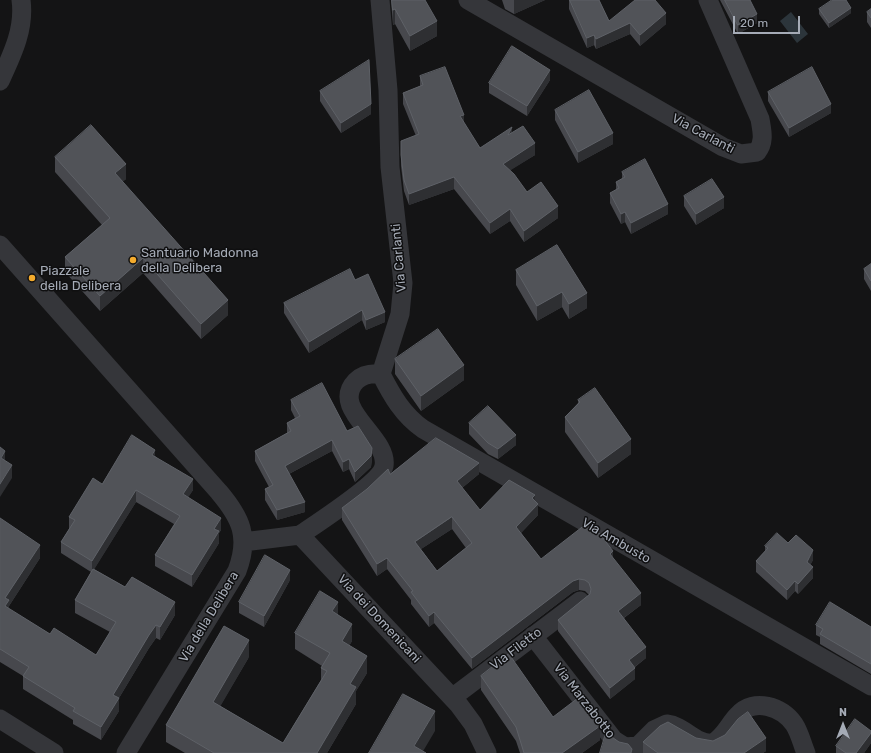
<!DOCTYPE html>
<style>
body{margin:0}
#map{position:relative;width:871px;height:753px;overflow:hidden;background:#141415;font-family:Rubik,sans-serif}
canvas{display:block}
.north{position:absolute;left:823px;top:705px;width:40px;height:40px;-webkit-text-stroke:3px #0f0f10;paint-order:stroke;rotate:0deg;font-size:11px;font-weight:700;line-height:16px;text-align:center;color:#a5abb6}
.north::after{content:'';display:block;margin:auto;width:14px;height:18px;background:#a5abb6;clip-path:polygon(50% 0,100% 100%,50% 72%,0 100%)}
.scale{position:absolute;left:733px;top:16px;width:67px;height:18px;box-sizing:border-box;border:2px solid #a5abb6;border-top:0;padding-left:5px;font-size:12px;line-height:14px;white-space:nowrap;color:#a5abb6;-webkit-text-stroke:3px #0f0f10;paint-order:stroke}
</style>
<div id="map">
<canvas width="871" height="753"></canvas>
<div class="north">N</div>
<div class="scale">20 m</div>
</div>
<script>
const context = document.querySelector('canvas').getContext('2d');
context.lineJoin = 'round';
function fillPath(path, color) { context.fillStyle = color; context.fill(path, 'evenodd'); }
function stroke(path, color, width, dash) { context.strokeStyle = color; context.lineWidth = width; context.lineCap = dash ? 'butt' : 'round'; context.setLineDash(dash || []); context.stroke(path); }
function write(font, color, halo, rows, align = 'center') {
  context.font = font + ' Rubik,sans-serif'; context.lineWidth = 3; context.setLineDash([]); context.textBaseline = 'middle'; context.strokeStyle = halo; context.fillStyle = color; for (const [text, x, y, turn = 0] of rows) {
    context.save(); context.translate(x, y); context.rotate((+turn || 0) * Math.PI / 180); context.textAlign = isNaN(turn) ? turn : align; if (halo) context.strokeText(text, 0, 0); context.fillText(text, 0, 0); context.restore();
  }
}
fillPath(new Path2D(`
 M 791,12 L 808,34 L 797,43 L 780,21 Z`), '#2c353b');
stroke(new Path2D(`
 M 468,0 L 723,147 L 741,154 L 757,152 C 765,142 762,131 760,119 L 708,0
 M 0,81 C 12,55 25,29 21,0
 M 0,245 L 219,492 C 241,518 250,537 237,571 L 126,753
 M 381,374 C 392,396 403,415 423,429 L 871,686
 M 300,535 C 316,524 381,482 384,466 C 389,437 329,409 356,381 C 363,374 371,373 381,374 L 400,314 L 403,283 L 390,167 L 388,90 L 380,0
 M 243,542 L 300,535 L 459,705 L 473,724 L 487,753
 M 533,636 L 614,740 L 625,747 L 638,746 L 654,730 L 667,724 C 685,726 695,745 713,743 C 725,736 729,724 738,715 C 754,697 782,707 794,724 C 800,733 802,744 806,753
 M 453,697 L 580,601
 M 0,719 L 54,753`), '#35363a', 19);
fillPath(new Path2D(`
 M 391,0 L 425,0 L 437,36 L 410,51 L 395,24 L 393,25 Z
 M 502,0 L 545,0 L 514,14 L 505,9 Z
 M 569,0 L 599,0 L 609,21 L 666,24 L 640,46 L 630,34 L 596,49 L 594,45 L 587,48 L 569,9 Z
 M 720,0 L 750,0 L 757,23 L 738,34 Z
 M 819,9 L 851,13 L 829,28 L 819,14 Z
 M 871,9 L 871,28 L 867,22 L 867,12 Z
 M 420,76 L 464,123 L 480,148 L 512,132 L 535,155 L 510,170 L 527,192 L 558,218 L 524,242 L 510,221 L 490,234 L 454,189 L 409,205 L 404,191 L 401,166 L 401,141 L 416,136 L 403,104 L 403,93 L 420,86 Z
 M 550,80 L 527,116 L 489,93 L 489,83 Z
 M 320,91 L 371,114 L 341,133 L 320,101 Z
 M 768,92 L 831,113 L 789,137 L 768,101 Z
 M 555,110 L 613,144 L 578,163 L 555,120 Z
 M 55,157 L 126,179 L 122,182 L 228,315 L 201,339 L 143,273 L 100,311 L 65,272 L 65,257 L 102,225 L 55,172 Z
 M 622,172 L 668,214 L 631,234 L 625,222 L 621,224 L 610,203 L 610,193 L 616,190 L 616,182 L 622,179 Z
 M 684,196 L 724,208 L 696,225 L 684,206 Z
 M 557,245 L 587,308 L 569,319 L 562,307 L 537,321 L 516,285 L 516,270 Z
 M 871,264 L 871,291 L 864,279 L 864,269 Z
 M 355,280 L 385,322 L 366,330 L 362,320 L 309,353 L 284,313 L 284,303 Z
 M 395,359 L 464,380 L 421,411 L 395,374 Z
 M 291,400 L 347,431 L 372,458 L 371,467 L 355,482 L 349,469 L 343,472 L 332,451 L 289,474 L 305,512 L 277,520 L 265,500 L 265,489 L 269,487 L 255,461 L 255,451 L 287,433 L 287,423 L 295,418 L 291,410 Z
 M 578,400 L 631,454 L 598,478 L 565,432 L 565,417 L 578,403 Z
 M 469,423 L 516,445 L 498,459 L 488,454 L 469,434 Z
 M 155,456 L 193,490 L 188,497 L 221,530 L 219,533 L 219,543 L 192,587 L 155,566 L 155,555 L 174,524 L 136,502 L 94,569 L 175,615 L 160,640 L 156,638 L 149,648 L 119,698 L 119,711 L 101,740 L 73,724 L 73,720 L 23,689 L 23,676 L 0,662 L 0,518 L 40,558 L 9,606 L 9,609 L 50,634 L 96,655 L 110,632 L 75,613 L 75,600 L 91,572 L 61,553 L 61,542 L 69,529 L 69,517 L 102,484 Z
 M 390,474 L 479,474 L 462,488 L 480,510 L 535,501 L 538,515 L 521,533 L 541,559 L 613,559 L 641,605 L 624,618 L 646,658 L 635,667 L 635,679 L 610,699 L 558,631 L 558,620 L 589,595 L 585,591 L 579,590 L 573,592 L 472,669 L 434,623 L 429,627 L 411,604 L 411,600 L 387,569 L 377,576 L 342,520 L 342,508 ZM 452,529 L 466,548 L 437,571 L 421,549 Z
 M 788,543 L 813,560 L 810,565 L 813,578 L 798,594 L 795,591 L 787,600 L 756,572 L 756,561 L 765,551 L 765,546 Z
 M 290,580 L 264,627 L 239,613 L 239,602 Z
 M 338,615 L 352,641 L 349,646 L 367,673 L 356,691 L 356,704 L 327,753 L 185,753 L 166,742 L 166,725 L 249,657 L 220,706 L 283,743 L 321,680 L 321,668 L 322,666 L 295,649 L 295,633 Z
 M 816,625 L 871,627 L 871,674 L 820,644 L 820,637 L 816,635 Z
 M 481,676 L 553,717 L 600,740 L 582,753 L 520,753 L 516,741 L 481,690 Z
 M 871,731 L 871,743 L 864,753 L 836,753 L 836,746 Z
 M 643,742 L 766,751 L 763,753 L 643,753 Z`), '#47484d');
fillPath(new Path2D(`
 M 514,0 L 545,0 L 514,14 Z
 M 851,8 L 851,13 L 829,28 L 829,23 Z
 M 395,9 L 395,24 L 393,25 L 393,10 Z
 M 666,13 L 666,24 L 640,46 L 640,35 Z
 M 757,14 L 757,23 L 738,34 L 738,25 Z
 M 437,21 L 437,36 L 410,51 L 410,36 Z
 M 630,23 L 630,34 L 596,49 L 596,39 Z
 M 594,35 L 594,45 L 587,48 L 587,38 Z
 M 550,70 L 550,80 L 527,116 L 527,106 Z
 M 371,104 L 371,114 L 341,133 L 341,123 Z
 M 831,104 L 831,113 L 789,137 L 789,128 Z
 M 464,115 L 464,126 L 460,116 Z
 M 512,127 L 512,139 L 508,135 Z
 M 613,133 L 613,144 L 578,163 L 578,152 Z
 M 535,143 L 535,155 L 503,175 L 503,164 Z
 M 126,164 L 126,179 L 115,188 L 115,173 Z
 M 454,177 L 454,189 L 409,205 L 409,194 Z
 M 724,197 L 724,208 L 696,225 L 696,214 Z
 M 668,204 L 668,214 L 631,234 L 631,223 Z
 M 558,206 L 558,218 L 524,242 L 524,231 Z
 M 510,209 L 510,221 L 490,234 L 490,223 Z
 M 625,212 L 625,222 L 621,224 L 621,214 Z
 M 143,258 L 143,273 L 100,311 L 100,296 Z
 M 562,292 L 562,307 L 537,321 L 537,306 Z
 M 587,293 L 587,308 L 569,319 L 569,304 Z
 M 228,300 L 228,315 L 201,339 L 201,324 Z
 M 362,310 L 362,320 L 309,353 L 309,342 Z
 M 385,312 L 385,322 L 366,330 L 366,320 Z
 M 464,365 L 464,380 L 421,411 L 421,396 Z
 M 516,435 L 516,445 L 498,459 L 498,449 Z
 M 631,439 L 631,454 L 598,478 L 598,463 Z
 M 332,440 L 332,451 L 285,476 L 285,466 Z
 M 372,448 L 372,458 L 371,467 L 355,482 L 355,472 Z
 M 155,450 L 155,462 L 152,455 Z
 M 5,451 L 5,464 L 1,458 Z
 M 349,459 L 349,469 L 343,472 L 343,462 Z
 M 479,463 L 479,474 L 457,492 L 457,481 Z
 M 12,465 L 12,478 L 0,497 L 0,484 Z
 M 193,479 L 193,490 L 183,506 L 183,494 Z
 M 136,490 L 136,502 L 92,573 L 92,561 Z
 M 535,495 L 535,506 L 532,498 Z
 M 305,502 L 305,512 L 277,520 L 277,510 Z
 M 538,504 L 538,515 L 516,538 L 516,527 Z
 M 452,517 L 452,529 L 415,553 L 415,542 Z
 M 221,518 L 221,530 L 219,533 L 219,543 L 192,587 L 192,575 L 214,529 Z
 M 40,545 L 40,558 L 9,606 L 9,613 L 5,619 L 5,598 Z
 M 813,550 L 813,560 L 807,572 L 807,562 Z
 M 613,551 L 613,562 L 610,554 Z
 M 387,558 L 387,569 L 377,576 L 377,564 Z
 M 813,567 L 813,578 L 798,594 L 798,584 Z
 M 290,570 L 290,580 L 264,627 L 264,616 Z
 M 579,579 L 579,590 L 573,592 L 472,669 L 472,658 L 573,581 Z
 M 795,581 L 795,591 L 787,600 L 787,590 Z
 M 641,593 L 641,605 L 618,622 L 618,611 Z
 M 175,602 L 175,615 L 160,640 L 160,627 Z
 M 338,602 L 338,619 L 332,611 Z
 M 434,612 L 434,623 L 429,627 L 429,616 Z
 M 352,624 L 352,641 L 342,658 L 342,641 Z
 M 156,625 L 156,638 L 149,648 L 119,698 L 119,711 L 101,740 L 101,727 L 113,695 L 149,635 Z
 M 249,640 L 249,657 L 213,719 L 213,702 Z
 M 646,647 L 646,658 L 629,671 L 629,660 Z
 M 367,656 L 367,673 L 356,691 L 356,704 L 327,753 L 317,753 L 350,684 Z
 M 635,668 L 635,679 L 610,699 L 610,688 Z
 M 435,711 L 435,731 L 422,753 L 414,746 Z
 M 600,726 L 600,740 L 582,753 L 562,753 Z
 M 871,733 L 871,743 L 864,753 L 856,753 Z
 M 766,738 L 766,751 L 763,753 L 744,753 Z`), '#2e2f32');
const building = new Path2D(`
 M 392,0 L 425,0 L 437,21 L 410,36 L 395,9 L 393,10 Z
 M 570,0 L 599,0 L 609,21 L 635,0 L 655,0 L 666,13 L 640,35 L 630,23 L 596,39 L 594,35 L 587,38 Z
 M 725,0 L 750,0 L 757,14 L 738,25 Z
 M 832,0 L 846,0 L 851,8 L 829,23 L 819,9 Z
 M 871,9 L 871,18 L 867,12 Z
 M 512,46 L 550,70 L 527,106 L 489,83 Z
 M 369,60 L 371,104 L 341,123 L 320,91 Z
 M 445,67 L 464,115 L 460,116 L 480,148 L 512,127 L 508,135 L 523,126 L 535,143 L 503,164 L 514,174 L 527,192 L 541,182 L 558,206 L 524,231 L 510,209 L 490,223 L 454,177 L 409,194 L 404,180 L 401,155 L 401,141 L 419,134 L 403,93 L 423,85 L 420,76 Z
 M 812,67 L 831,104 L 789,128 L 768,92 Z
 M 589,90 L 613,133 L 578,152 L 555,110 Z
 M 91,125 L 126,164 L 115,173 L 228,300 L 201,324 L 143,258 L 100,296 L 65,257 L 110,218 L 55,157 Z
 M 645,159 L 668,204 L 631,223 L 625,212 L 621,214 L 610,193 L 619,188 L 616,182 L 625,177 L 622,172 Z
 M 712,179 L 724,197 L 696,214 L 684,196 Z
 M 557,245 L 587,293 L 569,304 L 562,292 L 537,306 L 516,270 Z
 M 871,264 L 871,281 L 864,269 Z
 M 350,269 L 355,280 L 368,274 L 385,312 L 366,320 L 362,310 L 309,342 L 284,303 Z
 M 438,329 L 464,365 L 421,396 L 395,359 Z
 M 322,383 L 347,431 L 358,426 L 372,448 L 371,456 L 355,472 L 349,459 L 343,462 L 332,440 L 285,466 L 305,502 L 277,510 L 265,489 L 273,485 L 255,451 L 291,431 L 287,423 L 300,416 L 291,400 Z
 M 595,388 L 631,439 L 598,463 L 565,417 L 580,402 L 578,400 Z
 M 488,406 L 516,435 L 498,449 L 488,443 L 469,423 Z
 M 132,435 L 155,450 L 152,455 L 193,479 L 183,494 L 221,518 L 214,529 L 219,531 L 192,575 L 155,555 L 180,516 L 136,490 L 92,561 L 61,542 L 75,520 L 69,517 L 93,478 L 102,484 Z
 M 436,438 L 479,463 L 457,481 L 480,510 L 509,480 L 535,495 L 532,498 L 538,504 L 516,527 L 541,559 L 586,524 L 597,535 L 599,533 L 613,551 L 610,554 L 641,593 L 618,611 L 646,647 L 629,660 L 635,668 L 610,688 L 558,620 L 590,594 L 591,589 L 589,583 L 585,580 L 579,579 L 573,581 L 472,658 L 434,612 L 429,616 L 411,592 L 413,591 L 387,558 L 377,564 L 342,508 L 367,489 L 388,469 L 390,474 ZM 452,517 L 472,543 L 437,571 L 415,542 Z
 M 0,447 L 5,451 L 1,458 L 12,465 L 0,484 Z
 M 0,518 L 40,545 L 5,598 L 9,600 L 5,606 L 50,634 L 54,628 L 96,655 L 116,622 L 75,600 L 93,569 L 125,587 L 132,577 L 175,602 L 160,627 L 156,625 L 149,635 L 113,695 L 119,698 L 101,727 L 73,711 L 75,708 L 23,676 L 29,667 L 0,649 Z
 M 777,533 L 788,543 L 796,535 L 813,550 L 807,562 L 813,567 L 798,584 L 795,581 L 787,590 L 756,561 L 768,548 L 765,546 Z
 M 265,555 L 290,570 L 264,616 L 239,602 Z
 M 320,591 L 338,602 L 332,611 L 352,624 L 342,641 L 367,656 L 350,684 L 356,687 L 317,753 L 214,753 L 166,725 L 224,626 L 249,640 L 213,702 L 283,743 L 327,671 L 321,668 L 330,653 L 295,633 Z
 M 830,602 L 871,627 L 871,664 L 820,634 L 823,629 L 816,625 Z
 M 509,654 L 553,717 L 578,698 L 600,726 L 562,753 L 524,753 L 516,727 L 481,676 Z
 M 403,694 L 435,711 L 414,746 L 426,753 L 369,753 Z
 M 748,712 L 766,738 L 744,753 L 658,753 L 643,742 L 660,726 L 668,722 L 696,738 L 713,741 L 725,735 L 738,719 Z
 M 855,719 L 871,731 L 871,733 L 856,753 L 846,753 L 836,746 Z
 M 606,733 L 619,742 L 628,744 L 632,749 L 631,753 L 600,753 Z`);
fillPath(building, '#515358');
stroke(building, '#5e6167', 1);
for (const [x, y, r, color] of [
 [133,260,4,"#f4ab2d"],
 [32,278,4,"#f4ab2d"]
]) { const dot = new Path2D(); dot.arc(x, y, r, 0, 2 * Math.PI); context.fillStyle = color; context.fill(dot); stroke(dot, '#0f0f10', 1.5); }
write('13px', '#a5abb6', '#0f0f10', [
 ["Via Carlanti",703,134,28],
 ["Via Carlanti",399,258,-95],
 ["Via Ambusto",616,541,30],
 ["Via della Delibera",209,617,-59],
 ["Via dei Domenicani",379,619,47],
 ["Via Filetto",516,649,-37],
 ["Via Marzabotto",584,701,52]
]);
write('13px', '#a5abb6', '#0f0f10', [
 ["Santuario Madonna",141,253],
 ["della Delibera",141,268],
 ["Piazzale",40,271],
 ["della Delibera",40,286]
], 'left');
</script>
